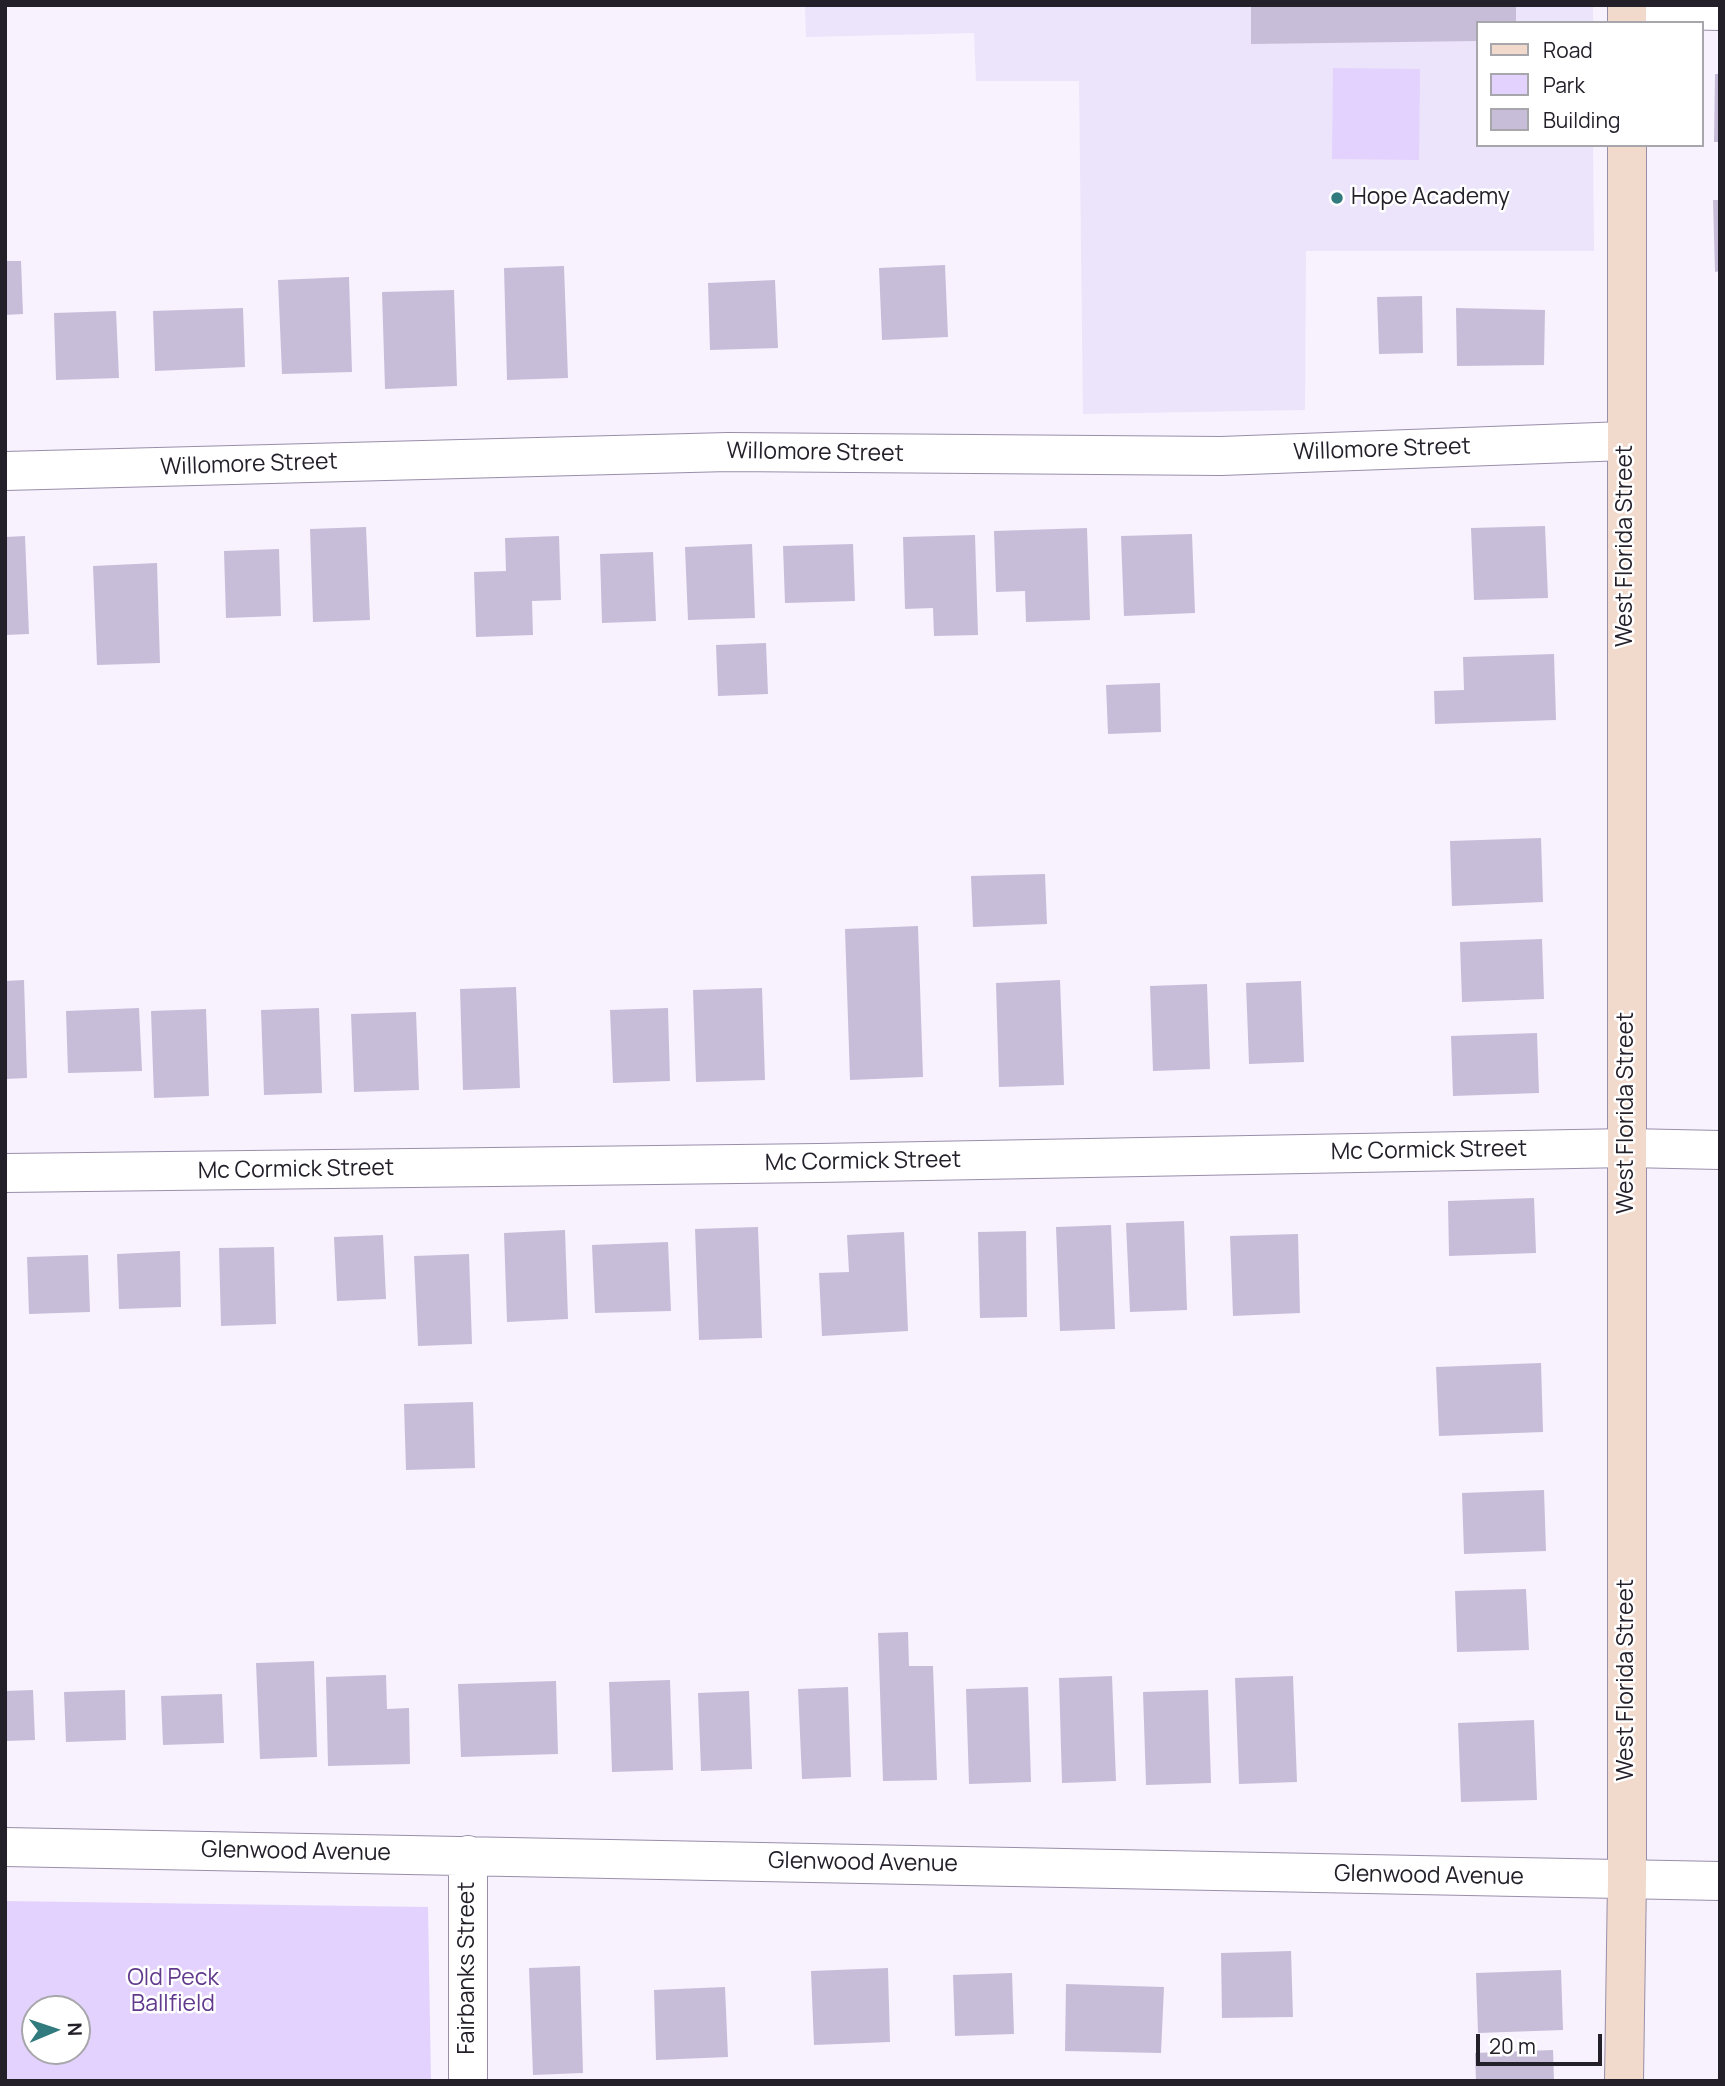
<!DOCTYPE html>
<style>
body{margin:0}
#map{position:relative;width:1725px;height:2086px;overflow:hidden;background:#f7f2fe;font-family:Manrope,sans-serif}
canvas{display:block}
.frame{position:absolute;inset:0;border:7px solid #24202a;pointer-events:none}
.legend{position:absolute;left:1476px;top:21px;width:228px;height:126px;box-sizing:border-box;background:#fff;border:2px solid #a7a6aa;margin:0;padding:9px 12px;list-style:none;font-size:21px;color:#24202a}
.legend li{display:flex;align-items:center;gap:14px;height:35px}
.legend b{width:35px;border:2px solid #a7a6aa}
.north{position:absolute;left:21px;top:1995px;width:70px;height:70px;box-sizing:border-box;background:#fff;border:2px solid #a7a6aa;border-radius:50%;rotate:88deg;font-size:19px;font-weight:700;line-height:28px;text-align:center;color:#24202a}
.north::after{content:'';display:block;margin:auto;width:24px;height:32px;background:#317a7d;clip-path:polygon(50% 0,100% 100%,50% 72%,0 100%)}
.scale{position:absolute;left:1476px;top:2034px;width:126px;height:32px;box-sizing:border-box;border:4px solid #24202a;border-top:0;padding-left:9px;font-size:21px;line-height:24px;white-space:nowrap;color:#24202a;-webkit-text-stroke:5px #fff;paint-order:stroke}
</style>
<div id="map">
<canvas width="1725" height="2086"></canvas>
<div class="frame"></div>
<ul class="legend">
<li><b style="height:9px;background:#f1dacc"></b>Road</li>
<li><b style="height:19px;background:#e3d2fd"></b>Park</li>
<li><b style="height:19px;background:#c8bdd9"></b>Building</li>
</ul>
<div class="north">N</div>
<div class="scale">20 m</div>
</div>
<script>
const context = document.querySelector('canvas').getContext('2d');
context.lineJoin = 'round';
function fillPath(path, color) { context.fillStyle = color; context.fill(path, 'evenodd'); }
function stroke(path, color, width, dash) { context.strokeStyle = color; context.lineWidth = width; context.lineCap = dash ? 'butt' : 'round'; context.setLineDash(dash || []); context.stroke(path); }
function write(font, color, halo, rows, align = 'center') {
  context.font = font + ' Manrope,sans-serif'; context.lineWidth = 5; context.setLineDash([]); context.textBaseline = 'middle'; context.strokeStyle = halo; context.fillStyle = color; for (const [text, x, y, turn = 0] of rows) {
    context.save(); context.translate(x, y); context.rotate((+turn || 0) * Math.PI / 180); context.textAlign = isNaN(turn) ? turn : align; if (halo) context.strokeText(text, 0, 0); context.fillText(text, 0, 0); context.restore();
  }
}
fillPath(new Path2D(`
 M 805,5 L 1593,5 L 1593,23 L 1478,23 L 1478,145 L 1593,145 L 1594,251 L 1306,251 L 1305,410 L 1083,414 L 1079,81 L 976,81 L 974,33 L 806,37 Z`), '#ece4fa');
fillPath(new Path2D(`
 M 1333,68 L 1420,69 L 1419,160 L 1332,159 Z
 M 5,1901 L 428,1907 L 431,2081 L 5,2081 ZM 35,2009 L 77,2009 L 77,2051 L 35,2051 Z`), '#e3d2fd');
fillPath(new Path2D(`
 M 1251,5 L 1516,5 L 1516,23 L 1478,23 L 1478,41 L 1251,44 Z
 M 1715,74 L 1720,74 L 1720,142 L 1714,142 Z
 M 1713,200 L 1720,200 L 1720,271 L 1715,272 Z
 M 5,261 L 21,261 L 23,314 L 5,315 Z
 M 945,265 L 948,337 L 882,340 L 879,268 Z
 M 564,266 L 568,378 L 507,380 L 504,268 Z
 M 349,277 L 352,372 L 282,374 L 278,280 Z
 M 775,280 L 778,348 L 710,350 L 708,283 Z
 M 454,290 L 457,386 L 385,389 L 382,292 Z
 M 1422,296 L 1423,353 L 1379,354 L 1377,297 Z
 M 243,308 L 245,367 L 155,371 L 153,311 Z
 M 1456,308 L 1545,310 L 1544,365 L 1457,366 Z
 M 116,311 L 119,378 L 56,380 L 54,313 Z
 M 1545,526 L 1548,598 L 1474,600 L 1471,528 Z
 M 366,527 L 370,620 L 313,622 L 310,529 Z
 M 1087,528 L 1090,620 L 1026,622 L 1025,591 L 996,592 L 994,531 Z
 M 1192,534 L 1195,613 L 1124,616 L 1121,536 Z
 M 975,535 L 978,635 L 934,636 L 933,608 L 905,609 L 903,537 Z
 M 25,536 L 29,634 L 5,635 L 5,537 Z
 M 559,536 L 561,600 L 532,601 L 533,635 L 476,637 L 474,572 L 506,571 L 505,538 Z
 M 752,544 L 755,618 L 688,620 L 685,547 Z
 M 853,544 L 855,601 L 785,603 L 783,546 Z
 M 279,549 L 281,616 L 226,618 L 224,551 Z
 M 653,552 L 656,621 L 602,623 L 600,554 Z
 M 157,563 L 160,663 L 97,665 L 93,566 Z
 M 766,643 L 768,694 L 718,696 L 716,645 Z
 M 1554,654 L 1556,720 L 1435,724 L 1434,691 L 1464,690 L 1463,657 Z
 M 1160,683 L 1161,732 L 1108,734 L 1106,685 Z
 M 1541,838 L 1543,902 L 1452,906 L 1450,841 Z
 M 1045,874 L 1047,924 L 973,927 L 971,876 Z
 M 918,926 L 923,1077 L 850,1080 L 845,929 Z
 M 1542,939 L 1544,999 L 1462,1002 L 1460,942 Z
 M 24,980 L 27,1078 L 5,1079 L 5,981 Z
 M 1060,980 L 1064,1085 L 999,1087 L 996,983 Z
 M 1301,981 L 1304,1062 L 1249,1064 L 1246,983 Z
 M 1207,984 L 1210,1069 L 1153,1071 L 1150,986 Z
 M 516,987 L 520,1088 L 463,1090 L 460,989 Z
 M 762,988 L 765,1080 L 696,1082 L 693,990 Z
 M 139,1008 L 142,1071 L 68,1073 L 66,1011 Z
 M 319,1008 L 322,1093 L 264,1095 L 261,1010 Z
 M 668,1008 L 670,1081 L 613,1083 L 610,1010 Z
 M 206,1009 L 209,1096 L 154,1098 L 151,1011 Z
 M 416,1012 L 419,1090 L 354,1092 L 351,1014 Z
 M 1537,1033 L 1539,1093 L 1453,1096 L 1451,1036 Z
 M 1534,1198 L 1536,1253 L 1449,1256 L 1448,1201 Z
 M 1184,1221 L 1187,1310 L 1130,1312 L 1126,1223 Z
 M 1111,1225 L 1115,1329 L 1060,1331 L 1056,1227 Z
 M 758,1227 L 762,1338 L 699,1340 L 695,1229 Z
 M 565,1230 L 568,1319 L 507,1322 L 504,1233 Z
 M 1026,1231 L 1027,1317 L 980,1318 L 978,1232 Z
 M 904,1232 L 908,1331 L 822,1336 L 819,1273 L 849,1272 L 847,1235 Z
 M 1298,1234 L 1300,1313 L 1233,1316 L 1230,1236 Z
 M 383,1235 L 386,1299 L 337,1301 L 334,1237 Z
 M 668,1242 L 671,1311 L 595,1313 L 592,1245 Z
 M 274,1247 L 276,1324 L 221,1326 L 219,1248 Z
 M 180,1251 L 181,1307 L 119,1309 L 117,1254 Z
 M 469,1254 L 472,1344 L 418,1346 L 414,1256 Z
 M 88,1255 L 90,1312 L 29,1314 L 27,1257 Z
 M 1541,1363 L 1543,1432 L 1439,1436 L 1436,1367 Z
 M 473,1402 L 475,1468 L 406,1470 L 404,1404 Z
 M 1544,1490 L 1546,1551 L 1464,1554 L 1462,1493 Z
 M 1526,1589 L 1529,1650 L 1457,1652 L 1455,1591 Z
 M 908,1632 L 909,1666 L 933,1666 L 937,1780 L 883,1781 L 878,1633 Z
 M 314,1661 L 317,1757 L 260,1759 L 256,1663 Z
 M 386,1675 L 387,1709 L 409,1708 L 410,1764 L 328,1766 L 326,1677 Z
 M 1112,1676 L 1116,1781 L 1062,1783 L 1059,1678 Z
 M 1293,1676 L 1297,1782 L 1239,1784 L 1235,1678 Z
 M 670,1680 L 673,1770 L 612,1772 L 609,1682 Z
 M 556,1681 L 558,1754 L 461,1757 L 458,1684 Z
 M 848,1687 L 851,1777 L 802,1779 L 798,1689 Z
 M 1028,1687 L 1031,1782 L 969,1784 L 966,1689 Z
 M 33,1690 L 35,1740 L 5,1741 L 5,1691 Z
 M 125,1690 L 126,1740 L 66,1742 L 64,1692 Z
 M 1208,1690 L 1211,1783 L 1146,1785 L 1143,1692 Z
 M 749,1691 L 752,1769 L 701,1771 L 698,1693 Z
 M 222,1694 L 224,1743 L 163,1745 L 161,1696 Z
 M 1534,1720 L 1537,1800 L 1461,1802 L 1458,1723 Z
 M 1291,1951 L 1293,2017 L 1222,2018 L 1221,1953 Z
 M 580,1966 L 583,2073 L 533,2075 L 529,1968 Z
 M 888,1968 L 890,2042 L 814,2045 L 811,1971 Z
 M 1561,1970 L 1563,2030 L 1478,2033 L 1476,1973 Z
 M 1012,1973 L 1014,2034 L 955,2036 L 953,1975 Z
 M 1066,1984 L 1164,1987 L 1161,2053 L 1065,2051 Z
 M 725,1987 L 728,2057 L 656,2060 L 654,1990 Z
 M 1553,2050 L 1554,2081 L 1476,2081 L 1475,2053 Z`), '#c8bdd9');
const street = new Path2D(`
 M 1627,9 L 1720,11
 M 5,471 L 728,452 L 1221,456 L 1625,441
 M 5,1173 L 819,1163 L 1628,1148 L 1720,1150
 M 5,1847 L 1720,1881
 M 468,1855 L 468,2081`);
const secondary = new Path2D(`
 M 1627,23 L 1627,5
 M 1624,2081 L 1627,1880 L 1627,145`);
stroke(street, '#998ea9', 40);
stroke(secondary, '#998ea9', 40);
stroke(street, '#fff', 38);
stroke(secondary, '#f1dacc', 38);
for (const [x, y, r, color] of [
 [1337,198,7,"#317a7d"]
]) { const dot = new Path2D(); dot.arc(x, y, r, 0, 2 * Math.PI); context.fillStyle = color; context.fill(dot); stroke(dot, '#fff', 2.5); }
write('23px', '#24202a', '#fff', [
 ["Hope Academy",1351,198]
], 'left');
write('23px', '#24202a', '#fff', [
 ["Willomore Street",1382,450,-2],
 ["Willomore Street",815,453,1],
 ["Willomore Street",249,465,-2],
 ["West Florida Street",1626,546,-90],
 ["West Florida Street",1627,1113,-90],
 ["Mc Cormick Street",1429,1151,-1],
 ["Mc Cormick Street",863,1162,-1],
 ["Mc Cormick Street",296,1170,-1],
 ["West Florida Street",1627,1680,-90],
 ["Glenwood Avenue",296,1852,1],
 ["Glenwood Avenue",863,1863,1],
 ["Glenwood Avenue",1429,1876,1],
 ["Fairbanks Street",468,1968,-90]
]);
write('23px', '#61398d', '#fff', [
 ["Old Peck",173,1979],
 ["Ballfield",173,2005]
]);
</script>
